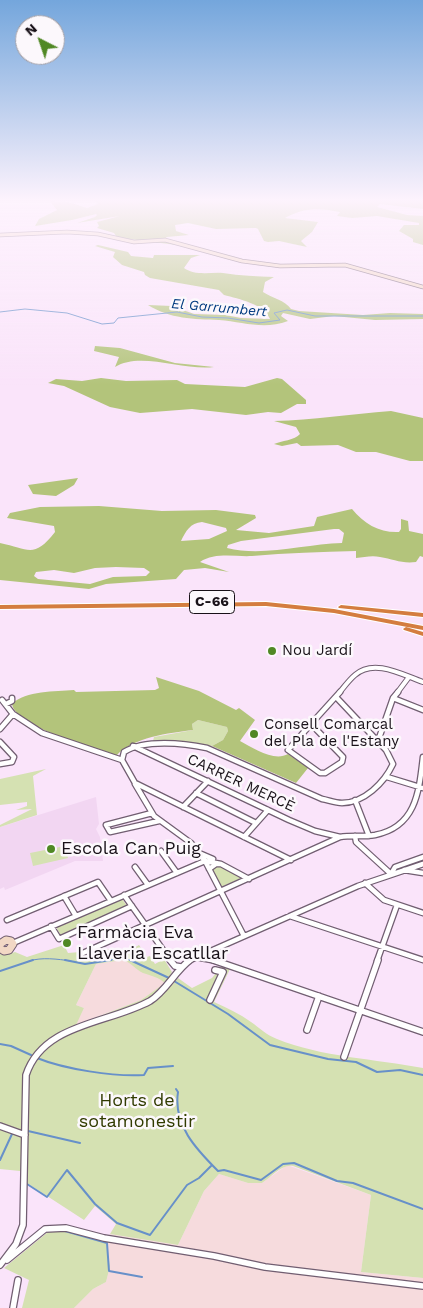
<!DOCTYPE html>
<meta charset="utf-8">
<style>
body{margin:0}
#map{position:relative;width:423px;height:1308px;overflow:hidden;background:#fae4fa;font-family:"Work Sans",sans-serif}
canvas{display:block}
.north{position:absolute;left:15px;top:15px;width:50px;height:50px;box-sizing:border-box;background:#fcf8fc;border:1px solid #a19ca1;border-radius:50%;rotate:319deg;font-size:14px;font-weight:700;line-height:20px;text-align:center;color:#181118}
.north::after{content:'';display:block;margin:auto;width:18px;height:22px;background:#508824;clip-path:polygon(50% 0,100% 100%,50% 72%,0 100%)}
</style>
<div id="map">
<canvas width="423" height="1308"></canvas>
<div class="north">N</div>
</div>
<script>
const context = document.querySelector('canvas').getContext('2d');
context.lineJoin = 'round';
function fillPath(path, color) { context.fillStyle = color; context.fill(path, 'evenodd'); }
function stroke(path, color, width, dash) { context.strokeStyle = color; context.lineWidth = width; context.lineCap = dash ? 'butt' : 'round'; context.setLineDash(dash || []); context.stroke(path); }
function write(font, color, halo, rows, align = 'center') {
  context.font = font + ' "Work Sans",sans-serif'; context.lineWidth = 5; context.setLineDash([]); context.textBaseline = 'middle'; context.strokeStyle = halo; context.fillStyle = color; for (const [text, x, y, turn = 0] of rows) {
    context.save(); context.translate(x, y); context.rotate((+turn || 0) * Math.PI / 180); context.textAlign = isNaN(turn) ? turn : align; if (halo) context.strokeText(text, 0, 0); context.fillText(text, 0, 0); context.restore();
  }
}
fillPath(new Path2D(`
 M 123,960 L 131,962 L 139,970 L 160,978 L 166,983 L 141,1000 L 75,1025 L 84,1008 L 76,1005 L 96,964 Z
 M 287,1165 L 371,1195 L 361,1272 L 423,1278 L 423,1308 L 74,1308 L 93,1289 L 106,1282 L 110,1266 L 106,1241 L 110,1234 L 178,1245 L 204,1191 L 219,1174 L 248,1183 L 262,1183 Z`), '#f6dbdd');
fillPath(new Path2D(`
 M 96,797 L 99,824 L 96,829 L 100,837 L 103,861 L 75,861 L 5,890 L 4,887 L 0,889 L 0,827 Z`), '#f2d6f2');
fillPath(new Path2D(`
 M 198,720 L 227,727 L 228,731 L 223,740 L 212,746 L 181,742 L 153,741 L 154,737 L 193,730 L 192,724 Z
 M 46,769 L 33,776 L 37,815 L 0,827 L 0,825 L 32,809 L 16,810 L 27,806 L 27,802 L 0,805 L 0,779 Z
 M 65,846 L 68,858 L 33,866 L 30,853 Z
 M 218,865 L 220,866 L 242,878 L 221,887 L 212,870 Z
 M 122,899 L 128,907 L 61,936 L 56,927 Z
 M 64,945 L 68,953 L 80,952 L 84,959 L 92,956 L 95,957 L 98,956 L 97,954 L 111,948 L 112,950 L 109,954 L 126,952 L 139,945 L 147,957 L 150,956 L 155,964 L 164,959 L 172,972 L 166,983 L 172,985 L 178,978 L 192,988 L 212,978 L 221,967 L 230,969 L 214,1002 C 227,1008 240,1014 251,1022 C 260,1028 266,1035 277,1039 C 321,1057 376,1059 423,1068 L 423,1278 L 361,1272 L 371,1195 L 293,1166 C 281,1164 272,1177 262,1183 L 248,1183 L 219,1174 L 204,1191 L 178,1245 L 110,1234 L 116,1224 L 95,1206 L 84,1220 L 27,1183 L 20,1171 L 0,1169 L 0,954 L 6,955 L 15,952 L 27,957 ZM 123,960 C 132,963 135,969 143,973 C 152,976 158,977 165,983 L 141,1000 L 76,1025 L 84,1008 L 76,1005 L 96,964 Z
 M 62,1231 L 106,1241 L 110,1266 L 106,1282 L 93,1289 L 74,1308 L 22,1308 L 29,1280 L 4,1268 L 48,1232 Z`), '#d5e1b2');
fillPath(new Path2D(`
 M 50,201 L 68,202 L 87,208 L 98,204 L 94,201 L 423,201 L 423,209 L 380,204 L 377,207 L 407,215 L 423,216 L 423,245 L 413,242 L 413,239 L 399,231 L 404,225 L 419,225 L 419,223 L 377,216 L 352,218 L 337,216 L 340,212 C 320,208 304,207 285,218 L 318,222 L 312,232 L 301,241 L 307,247 L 279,241 L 268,242 L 264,241 L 258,229 L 256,228 L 216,229 L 188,223 L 175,225 L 176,231 L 189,235 L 167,237 L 164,239 L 177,245 L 113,237 L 116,236 L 114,233 L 97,228 L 99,226 L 97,222 L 120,216 L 77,223 L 95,217 L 97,215 L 96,214 L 72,220 L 35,226 L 39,219 L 57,210 Z
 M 98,245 L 128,252 L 131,256 L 153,258 L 154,255 L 200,255 L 191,258 L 184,268 C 195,276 210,272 223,273 C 240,276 257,276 274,277 L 265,282 L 263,292 C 272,298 285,300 291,309 L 299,311 L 363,315 L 390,313 L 423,314 L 423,319 L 375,320 L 334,316 L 310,319 L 283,313 L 281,316 L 288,321 C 264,330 243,322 219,320 C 194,319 170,319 148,305 L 172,306 L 194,314 L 225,315 L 241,318 L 270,319 C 264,304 239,299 224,295 L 219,290 L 150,278 L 145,275 L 144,272 L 122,265 L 113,257 L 115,252 L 95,246 Z
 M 95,346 L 120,348 L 175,363 L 214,367 C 184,371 140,351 115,367 L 119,357 L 94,351 Z
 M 101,378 L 126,381 L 177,380 L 185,384 L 245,387 L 277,378 L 282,379 L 306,400 L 306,404 L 297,404 L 281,413 L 268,412 L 246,415 L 192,409 L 140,413 L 110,407 L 64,386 L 48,383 L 56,379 L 82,381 Z
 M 391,411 L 423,418 L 423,461 L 410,461 L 376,452 L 356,452 L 338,445 L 301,446 L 297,443 L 282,446 L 274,444 C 281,441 295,440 300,434 L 296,427 L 274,421 C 313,420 351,414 391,411 Z
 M 78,478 L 74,485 L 56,496 L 33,494 L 28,485 Z
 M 99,506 L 162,511 L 216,510 L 255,515 L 256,518 L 236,530 L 269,533 L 314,526 L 317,517 L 352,509 C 364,524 380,533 399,532 L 401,529 L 401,519 L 408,521 L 409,531 L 423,534 L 423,557 L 420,556 L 416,562 C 402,564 393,559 380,557 C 373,555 364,557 356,558 L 356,551 C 321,552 287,553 252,556 C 235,557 215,552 200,562 L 229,572 L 205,568 L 184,570 L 176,579 L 106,584 L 89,589 L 0,580 L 0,543 C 29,549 34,559 55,532 L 54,526 L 7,518 L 10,513 L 40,507 ZM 202,522 L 226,528 L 227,531 L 209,539 L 181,541 C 186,531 190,523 202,522 ZM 334,529 L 339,529 L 344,533 L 342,543 C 305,544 263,557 227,548 L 228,545 L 241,541 ZM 116,567 L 144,568 L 150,572 L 146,576 L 113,577 L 90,584 L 38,579 L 34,576 L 36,572 L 54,570 L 74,573 L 95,568 Z
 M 156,677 L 199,691 L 236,710 L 239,708 L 255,720 L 240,741 C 253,748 274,762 288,754 L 308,768 L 296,783 L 212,746 L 223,740 L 228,731 L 227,727 L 198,720 L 192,724 L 193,730 C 169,733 133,737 116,756 C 95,749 15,726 12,704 C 26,690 55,692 74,690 L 76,692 L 155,690 L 159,688 Z`), '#b3c47b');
stroke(new Path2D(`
 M 0,312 L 25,309 L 67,313 L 102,324 L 114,323 L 118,318 L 177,312 L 202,317 L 228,318 L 259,323 L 280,320 L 274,313 L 287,310 L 315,316 L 423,316
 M 29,961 C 42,957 57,959 71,961
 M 103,961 L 125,958 L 132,961`), '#6790c9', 1);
stroke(new Path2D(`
 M 65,960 L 85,964 L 111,960
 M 130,960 L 169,978
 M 0,971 L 33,960
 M 174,981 L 228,1014 L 270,1045 L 328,1059 L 356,1062 L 377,1072 L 400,1070 L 423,1075
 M 0,1044 L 11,1046 L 31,1055
 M 37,1058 C 64,1069 114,1077 144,1075 L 148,1068 L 173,1066
 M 176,1089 L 178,1092 C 173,1125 196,1149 218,1171 L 224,1170 L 261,1180 L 283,1164 L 294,1163 L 337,1181 L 353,1183 L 423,1209
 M 28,1131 L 80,1143
 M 0,1160 L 12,1134
 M 27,1184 L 47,1197 L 67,1170 L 95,1204 L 117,1223 L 150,1235 L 187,1185 L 199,1178 L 211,1166
 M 65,1231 L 107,1243 L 109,1271 L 142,1277`), '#6790c9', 2);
const streetFar2 = new Path2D(`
 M 339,693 C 344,687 349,680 355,675 C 374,658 403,675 423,682
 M 397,693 L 409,677`);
const streetFar1 = new Path2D(`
 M 393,698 L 423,710
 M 2,700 L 13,714
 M 6,704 L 12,701 L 12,698
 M 311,724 L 343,757 L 342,762 L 325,773 L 320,773 L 288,750 Z
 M 311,724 L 340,692
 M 0,729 L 13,714 L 42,733 L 122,760
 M 378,741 L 393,698 L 398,692
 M 0,742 L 14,757 L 12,762 L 0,764
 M 133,746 L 289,820 L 315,831 L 340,837
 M 122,760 L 124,752 C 144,739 184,743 207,748 L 322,799 C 328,800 335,803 342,803 C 364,803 384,783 393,764 L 386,750 L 336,697
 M 122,760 L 135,783 L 291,860
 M 387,777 L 423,788
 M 135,784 L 154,816 L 191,843 L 205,861 L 244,936
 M 196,793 L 256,823
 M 355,800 L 369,836
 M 183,807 L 208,781
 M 152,813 L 106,825 L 110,832 L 159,821
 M 355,836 L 356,842 L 391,874
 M 244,837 L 268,810
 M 161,851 L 177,873
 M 199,853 L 213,859
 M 135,867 L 148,885
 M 209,869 L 216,864 L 220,864
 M 404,870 L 423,873
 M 391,874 L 395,867 L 423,857
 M 365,883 L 384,900 L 423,913
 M 124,895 L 171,961
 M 64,896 L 76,916
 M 290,916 L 423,960
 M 7,920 L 98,882 L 111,901
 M 51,926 L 59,939 L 132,906
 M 13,943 L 205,861 L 221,864 L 249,879
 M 83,953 L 340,837 C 351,835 363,837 375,835 C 416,827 419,792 423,757
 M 195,957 L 217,961
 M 188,961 L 358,886 L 423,864
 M 377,961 L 397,905`);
const street = new Path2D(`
 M 170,960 L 175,966 L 181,967
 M 213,960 L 423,1032
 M 210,1000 L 223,972 L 215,970
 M 307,1030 L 319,996
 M 344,1057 L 378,960
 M 0,1126 L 25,1135
 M 7,1260 L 45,1229 L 66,1228 L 104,1238 L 214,1256 L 265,1267 L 423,1286
 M 0,1265 L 16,1244 L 23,1225 L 26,1075 C 43,1023 108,1024 150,1001 C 166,991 175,971 190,960
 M 13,1308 L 18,1280`);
const secondaryFar1 = new Path2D(`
 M 0,235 L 67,232 L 98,234 L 134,242 L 165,240 L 242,261 L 280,266 L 345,265 L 423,287`);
const secondary = new Path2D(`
 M 0,944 L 6,940 L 11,941 L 13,944 L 9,950 L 4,951 L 0,948`);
const highway = new Path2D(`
 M 266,602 L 334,609 L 423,626 L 423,630 L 334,613 L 266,606 L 0,609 L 0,605 Z
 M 341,605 L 423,613 L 423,617 L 339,608 L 338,607 Z
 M 406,627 L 423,632 L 423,636 L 404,630 L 403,629 Z`);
stroke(streetFar2, '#715e71', 6);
stroke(streetFar1, '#715e71', 7);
stroke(street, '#715e71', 8);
stroke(secondaryFar1, '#715e71', 4.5);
stroke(secondary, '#715e71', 9);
stroke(highway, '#fff', 2);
stroke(streetFar2, '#fff', 4);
stroke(streetFar1, '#fff', 4.5);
stroke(street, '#fff', 5.5);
stroke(secondaryFar1, '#f2d8c5', 3);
stroke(secondary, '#f2d8c5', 7);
fillPath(highway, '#d47d3f');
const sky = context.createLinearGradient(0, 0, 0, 385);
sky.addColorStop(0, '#74a6dc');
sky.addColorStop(0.52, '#fdf3fd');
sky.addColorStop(1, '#fdf3fd00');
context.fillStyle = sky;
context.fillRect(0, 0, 423, 385);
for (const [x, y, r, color] of [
 [272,651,5,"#508824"],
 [254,734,5,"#508824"],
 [51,849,5,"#508824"],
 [67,943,5,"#508824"]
]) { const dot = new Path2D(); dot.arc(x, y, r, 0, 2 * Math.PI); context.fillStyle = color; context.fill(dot); stroke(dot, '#fcf8fc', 2); }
write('italic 14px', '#023b80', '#fcf8fc', [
 ["El Garrumbert",219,308,5]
]);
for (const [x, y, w] of [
 [212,602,45]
]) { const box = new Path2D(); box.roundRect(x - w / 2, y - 11.5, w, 23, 4); context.fillStyle = '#fcf8fc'; context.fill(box); stroke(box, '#181118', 1); }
write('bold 14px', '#181118', null, [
 ["C-66",212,602]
]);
write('15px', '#181118', '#fcf8fc', [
 ["Nou Jardí",282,651],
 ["Consell Comarcal",264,725],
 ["del Pla de l'Estany",264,742]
], 'left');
write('15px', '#181118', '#fcf8fc', [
 ["CARRER MERCÈ",241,783,25]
]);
write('18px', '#181118', '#fcf8fc', [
 ["Escola Can Puig",61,849],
 ["Farmàcia Eva",77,933],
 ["Llaveria Escatllar",77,954]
], 'left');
write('18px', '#313b01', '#fcf8fc', [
 ["Horts de",137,1101],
 ["sotamonestir",137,1122]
]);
</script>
